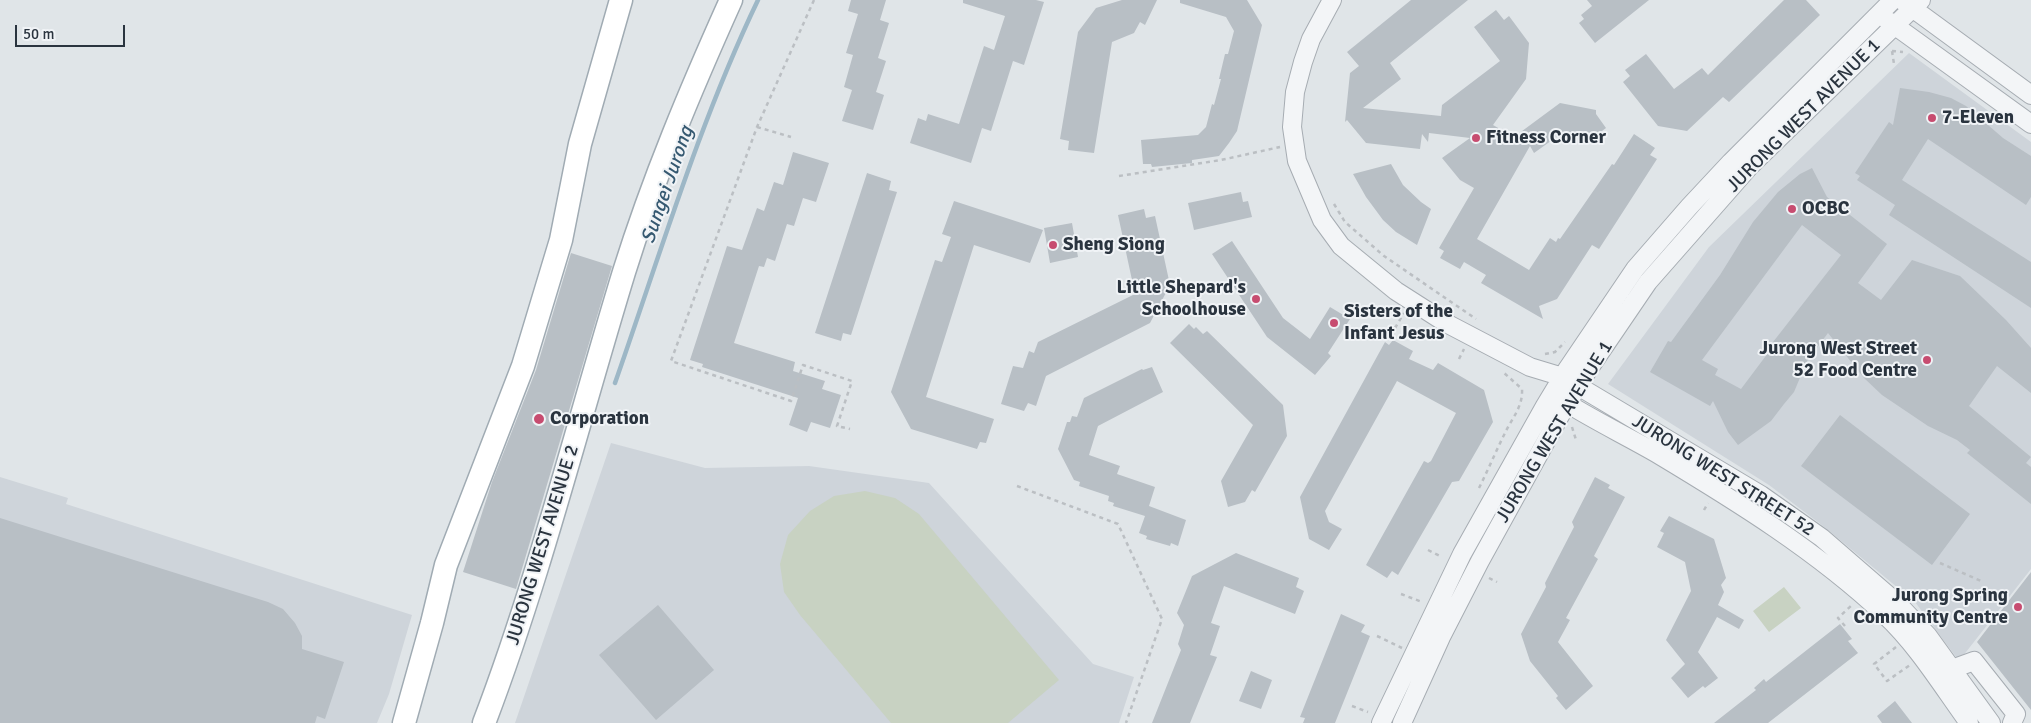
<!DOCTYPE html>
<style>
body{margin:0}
#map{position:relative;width:2031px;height:723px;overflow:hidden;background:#e0e5e8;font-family:Signika,sans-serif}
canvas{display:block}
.scale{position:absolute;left:15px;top:25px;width:110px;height:22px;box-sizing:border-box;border:2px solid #2a343f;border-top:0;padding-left:6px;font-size:15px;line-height:18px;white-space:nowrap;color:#2a343f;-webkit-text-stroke:4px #f0f3f6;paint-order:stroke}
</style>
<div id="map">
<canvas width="2031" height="723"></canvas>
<div class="scale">50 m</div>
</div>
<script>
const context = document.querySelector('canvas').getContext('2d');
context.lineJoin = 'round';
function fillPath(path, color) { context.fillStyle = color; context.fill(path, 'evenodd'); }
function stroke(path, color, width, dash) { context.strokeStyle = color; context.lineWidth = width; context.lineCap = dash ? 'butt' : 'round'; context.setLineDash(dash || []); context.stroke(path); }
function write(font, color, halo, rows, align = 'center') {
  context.font = font + ' Signika,sans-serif'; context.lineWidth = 4; context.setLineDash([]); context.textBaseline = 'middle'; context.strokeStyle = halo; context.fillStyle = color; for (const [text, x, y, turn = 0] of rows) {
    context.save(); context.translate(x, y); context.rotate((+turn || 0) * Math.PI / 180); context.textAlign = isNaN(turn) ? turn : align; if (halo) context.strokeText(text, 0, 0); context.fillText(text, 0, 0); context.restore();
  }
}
fillPath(new Path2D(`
 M 1909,53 L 2031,142 L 2031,569 L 1959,661 L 1915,602 L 1823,526 L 1769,485 L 1608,384 L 1709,247 Z
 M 611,443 L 705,468 L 809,466 L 929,483 L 1093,664 L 1134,677 L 1119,723 L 515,723 Z
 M 0,477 L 68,498 L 66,504 L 412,615 L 389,694 L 377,723 L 0,723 Z`), '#ced4da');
fillPath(new Path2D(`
 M 865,491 L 895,498 L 919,514 L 1059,680 L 1008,723 L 891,723 L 800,615 L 784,592 L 780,564 L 788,535 L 810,511 L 834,496 Z
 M 1784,587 L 1801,608 L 1769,632 L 1753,611 Z`), '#c8d2c2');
stroke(new Path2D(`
 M 615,383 C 660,255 699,123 758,0`), '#9db7c6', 4.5);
fillPath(new Path2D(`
 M 851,0 L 886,0 L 880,20 L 889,23 L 878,58 L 886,61 L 876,92 L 884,95 L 873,130 L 842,121 L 852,90 L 844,87 L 853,55 L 846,53 L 858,14 L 848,11 Z
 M 963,0 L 1036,0 L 1044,2 L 1024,65 L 1013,61 L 991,131 L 982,128 L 971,163 L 910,143 L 918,118 L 926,121 L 928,114 L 959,124 L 984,46 L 994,50 L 1005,16 L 963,3 Z
 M 1122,0 L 1157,0 L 1145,25 L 1140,22 L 1134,33 L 1112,42 L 1094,153 L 1068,150 L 1069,141 L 1060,139 L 1078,32 L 1096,8 Z
 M 1180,0 L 1247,0 L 1262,25 L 1237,131 L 1229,143 L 1219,156 L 1192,160 L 1192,163 L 1152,167 L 1151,164 L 1143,164 L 1141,140 L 1198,135 L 1206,127 L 1212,104 L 1214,105 L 1221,79 L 1219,79 L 1225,54 L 1228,54 L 1234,31 L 1226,17 L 1180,3 Z
 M 1411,0 L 1468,0 L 1390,63 L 1401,79 L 1363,108 L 1441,116 L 1442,105 L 1500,61 L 1474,27 L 1496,10 L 1504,20 L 1509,16 L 1529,43 L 1526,79 L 1493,125 L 1514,137 L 1560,103 L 1596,110 L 1596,114 L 1606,128 L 1586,143 L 1581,137 L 1562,133 L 1534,153 L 1530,146 L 1477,239 L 1529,270 L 1550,238 L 1556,242 L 1558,238 L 1560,239 L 1612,164 L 1614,165 L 1634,134 L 1655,148 L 1650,155 L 1657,159 L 1599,249 L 1592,245 L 1557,299 L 1539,306 L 1543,319 L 1481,283 L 1486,275 L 1464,262 L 1460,269 L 1440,258 L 1444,251 L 1439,248 L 1474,188 L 1460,180 L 1442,158 L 1470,138 L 1429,133 L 1428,142 L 1422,134 L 1420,149 L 1366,143 L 1347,120 L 1345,122 L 1350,73 L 1359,66 L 1347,52 Z
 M 1587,0 L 1649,0 L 1595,43 L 1579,23 L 1584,19 L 1581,15 L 1592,6 Z
 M 1784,0 L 1806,0 L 1820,15 L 1729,102 L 1723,97 L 1687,131 L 1658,126 L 1623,82 L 1630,76 L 1625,70 L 1646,54 L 1674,89 L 1702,68 L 1708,75 Z
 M 1900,88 L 1929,92 L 1951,98 L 1966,106 L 2003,138 L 2031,156 L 2031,197 L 2026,205 L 1928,139 L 1902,180 L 2031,262 L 2031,308 L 1889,215 L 1895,205 L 1857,180 L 1860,176 L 1855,173 L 1889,122 L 1893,125 Z
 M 793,152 L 829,163 L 816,202 L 803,198 L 794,226 L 787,224 L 775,261 L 767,258 L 764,267 L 759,266 L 734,343 L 795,362 L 793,371 L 825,381 L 822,389 L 841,395 L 830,428 L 811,422 L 807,432 L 789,425 L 798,398 L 702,367 L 703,364 L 690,360 L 727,246 L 742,250 L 757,208 L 764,211 L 774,182 L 783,185 Z
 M 1391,164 L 1403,185 L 1421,202 L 1431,209 L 1417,245 L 1396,232 L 1383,220 L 1366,197 L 1353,174 Z
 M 1812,168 L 1827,197 L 1887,244 L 1858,283 L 1881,300 L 1912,260 L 1960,276 L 2006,320 L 2031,348 L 2031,393 L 1997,366 L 1969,406 L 2031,457 L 2026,463 L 2031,467 L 2031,504 L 1967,453 L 1970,450 L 1957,440 L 1928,426 L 1882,395 L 1864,378 L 1828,333 L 1807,361 L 1794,392 L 1784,404 L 1771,421 L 1738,445 L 1728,432 L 1713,401 L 1710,406 L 1650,372 L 1668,341 L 1671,342 L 1720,275 L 1753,222 L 1778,192 L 1800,174 ZM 1802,225 L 1841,255 L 1766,351 L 1768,353 L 1741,389 L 1715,375 L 1718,369 L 1702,360 Z
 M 867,173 L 891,181 L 889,190 L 897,192 L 851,335 L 843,333 L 841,341 L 815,333 Z
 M 1241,192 L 1243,202 L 1248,201 L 1252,217 L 1194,230 L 1188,203 Z
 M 954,201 L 1043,230 L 1030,263 L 974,245 L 926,397 L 994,419 L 986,443 L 980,442 L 977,449 L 911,429 L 891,392 L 935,260 L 942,262 L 951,237 L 942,234 Z
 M 1144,209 L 1146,218 L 1155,216 L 1170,285 L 1150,323 L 1046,376 L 1036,406 L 1028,403 L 1024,411 L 1001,404 L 1013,366 L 1023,368 L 1029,351 L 1034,353 L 1038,342 L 1135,294 L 1118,215 Z
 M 1072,223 L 1078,257 L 1050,263 L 1044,228 Z
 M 1232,241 L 1283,318 L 1310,339 L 1330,307 L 1350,319 L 1328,353 L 1331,356 L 1315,375 L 1267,337 L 1212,254 Z
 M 571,253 L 612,266 L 516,589 L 463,572 L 492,482 L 536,370 Z
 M 1189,324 L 1194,329 L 1196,327 L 1203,334 L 1207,331 L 1283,405 L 1287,436 L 1255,492 L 1252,490 L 1245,502 L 1228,507 L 1221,481 L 1253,425 L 1170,343 Z
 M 1393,340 L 1413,351 L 1409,359 L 1433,370 L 1438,363 L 1484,390 L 1493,422 L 1459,481 L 1452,482 L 1398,575 L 1392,571 L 1387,578 L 1366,565 L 1424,461 L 1428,463 L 1431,461 L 1456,413 L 1397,381 L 1325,511 L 1329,522 L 1342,529 L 1329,550 L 1309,539 L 1300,497 L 1385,342 L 1389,345 Z
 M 1152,367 L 1163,392 L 1098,426 L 1089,455 L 1120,466 L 1117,474 L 1155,487 L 1149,506 L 1186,520 L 1178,546 L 1171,543 L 1170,546 L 1146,539 L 1147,536 L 1139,533 L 1145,516 L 1113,506 L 1114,503 L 1108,501 L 1109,496 L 1079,486 L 1080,482 L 1074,480 L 1058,449 L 1067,422 L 1070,422 L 1072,416 L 1077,417 L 1084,398 L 1142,369 L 1143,370 Z
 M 1840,415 L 1970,514 L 1932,565 L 1801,466 Z
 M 1595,477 L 1610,485 L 1608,488 L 1625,497 L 1594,556 L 1598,559 L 1566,618 L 1570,620 L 1558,642 L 1593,686 L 1566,710 L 1556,698 L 1558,696 L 1530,661 L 1521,634 L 1546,587 L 1545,583 L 1574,527 L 1572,522 Z
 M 1669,516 L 1714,539 L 1726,578 L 1721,585 L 1724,592 L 1718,605 L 1744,620 L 1739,629 L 1717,617 L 1698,652 L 1718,678 L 1705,688 L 1703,686 L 1688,698 L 1671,678 L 1685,664 L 1666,640 L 1691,591 L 1685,562 L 1657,547 L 1664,533 L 1660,531 Z
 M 0,518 L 268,602 L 283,609 L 295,623 L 302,636 L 302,649 L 344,662 L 325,719 L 317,716 L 315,723 L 0,723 Z
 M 1236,553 L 1299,578 L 1296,587 L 1304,591 L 1295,614 L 1224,586 L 1211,623 L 1220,626 L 1210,655 L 1217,657 L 1190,723 L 1152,723 L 1181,650 L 1178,644 L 1184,625 L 1177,613 L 1192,576 Z
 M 2031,572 L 2031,710 L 1977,642 Z
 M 658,605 L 714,670 L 656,720 L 599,655 Z
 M 1341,614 L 1365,625 L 1361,632 L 1370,636 L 1335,723 L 1303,723 L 1305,718 L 1300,717 Z
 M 1840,624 L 1852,639 L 1848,641 L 1858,653 L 1768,723 L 1714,723 L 1756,690 L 1754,688 L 1764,679 L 1766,682 Z
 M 1251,671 L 1272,680 L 1261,709 L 1239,701 Z
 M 1895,701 L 1912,723 L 1882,723 L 1877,716 Z`), '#b8bfc5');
const minor = new Path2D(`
 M 1332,0 L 1311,39 L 1303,62 L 1295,92 L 1292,127 L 1297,161 L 1322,220 L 1341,246 L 1396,291 L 1446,323 L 1530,367 L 1563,377 L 1761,495 L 1822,538 L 1897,603 L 1928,636 L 1991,723
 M 1904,2 L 2031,95
 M 1887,20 L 2031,124
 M 1557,397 C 1589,418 1623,434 1656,453 C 1736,501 1817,551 1885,615 C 1918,646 1942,686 1969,723
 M 1952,669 L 1974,661 L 2016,714 L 2012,723
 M 1381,723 L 1462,554 L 1545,406 L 1568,368 L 1635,269 L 1689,207 L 1731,162 L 1893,0
 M 1402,723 L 1441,637 L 1480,561 L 1561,414 L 1584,376 L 1648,282 L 1750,166 L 1921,0`);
const major = new Path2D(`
 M 404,723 L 432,623 L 446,565 L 523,366 L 561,240 L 580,144 L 621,0
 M 484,723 C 540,576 578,422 624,272 C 653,179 691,89 731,0`);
stroke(minor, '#a6acb2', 20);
stroke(major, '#a0abb3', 25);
stroke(new Path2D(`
 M 814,0 L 757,127 L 671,361 L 791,401 L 803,365 L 852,381 L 837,426 L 850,429
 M 1892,51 L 1903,52
 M 1892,51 L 1894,64
 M 757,127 L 791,137
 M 1119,176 L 1221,160 L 1280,147
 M 1334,204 L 1345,222 L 1384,256 L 1476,319
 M 1395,328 L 1404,313
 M 1545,354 L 1555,352 L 1565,342
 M 1459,359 L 1464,349
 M 1572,427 L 1576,440
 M 1017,486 L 1118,524 L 1162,619 L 1126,723
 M 1479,488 C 1488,470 1496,451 1505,433 C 1512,418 1523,407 1522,389 L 1503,372
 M 1704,510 L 1708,503
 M 1428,550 L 1442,557
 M 1940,563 L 1981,581
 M 1489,578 L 1497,582
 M 1401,594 L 1422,602
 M 1845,626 L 1838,618 L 1852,605
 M 1377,636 L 1402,648
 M 1896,647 L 1874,664 L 1887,681 L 1910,665
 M 1352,706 L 1368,712`), '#bbbfc3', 2.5, [4, 4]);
stroke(minor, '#f3f5f7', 18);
stroke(major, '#fff', 22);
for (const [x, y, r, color] of [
 [1932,118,5,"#c74c70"],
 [1476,138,5,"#c74c70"],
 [1792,209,5,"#c74c70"],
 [1053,245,5,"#c74c70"],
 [1256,299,5,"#c74c70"],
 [1334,323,5,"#c74c70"],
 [1927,360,5,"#c74c70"],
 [539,419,6,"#c74c70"],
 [2018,607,5,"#c74c70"]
]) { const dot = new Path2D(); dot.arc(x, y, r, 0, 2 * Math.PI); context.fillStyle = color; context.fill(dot); stroke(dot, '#f0f3f6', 2); }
write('19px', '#2a343f', '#f0f3f6', [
 ["JURONG WEST AVENUE 1",1804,116,-45],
 ["JURONG WEST AVENUE 1",1555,432,-59],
 ["JURONG WEST STREET 52",1723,476,32],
 ["JURONG WEST AVENUE 2",543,545,-73]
]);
write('bold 19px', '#2a343f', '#f0f3f6', [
 ["7-Eleven",1942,118],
 ["Fitness Corner",1486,138],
 ["OCBC",1802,209],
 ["Sheng Siong",1063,245],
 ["Little Shepard's",1246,288,"right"],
 ["Schoolhouse",1246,310,"right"],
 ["Sisters of the",1344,312],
 ["Infant Jesus",1344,334],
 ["Jurong West Street",1917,349,"right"],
 ["52 Food Centre",1917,371,"right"],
 ["Corporation",550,419],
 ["Jurong Spring",2008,596,"right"],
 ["Community Centre",2008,618,"right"]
], 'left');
write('italic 20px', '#365971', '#f0f3f6', [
 ["Sungei Jurong",668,185,-71]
]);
</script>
